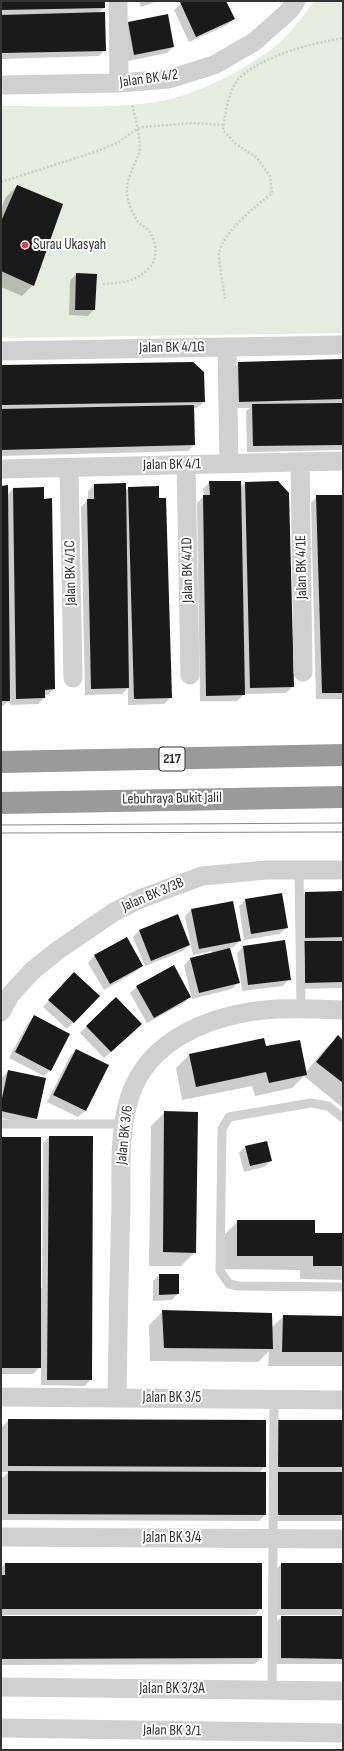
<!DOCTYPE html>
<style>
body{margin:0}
#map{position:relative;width:344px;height:1751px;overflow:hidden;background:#fff;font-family:"Sofia Sans Condensed",sans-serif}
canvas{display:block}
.frame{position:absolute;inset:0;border:2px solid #333;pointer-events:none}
</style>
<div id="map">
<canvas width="344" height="1751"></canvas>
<div class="frame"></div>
</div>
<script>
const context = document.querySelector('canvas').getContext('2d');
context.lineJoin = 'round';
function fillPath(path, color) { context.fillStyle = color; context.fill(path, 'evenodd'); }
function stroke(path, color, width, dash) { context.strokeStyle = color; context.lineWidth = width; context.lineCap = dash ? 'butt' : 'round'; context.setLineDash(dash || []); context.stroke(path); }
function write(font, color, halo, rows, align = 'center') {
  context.font = font + ' "Sofia Sans Condensed",sans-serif'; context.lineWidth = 4; context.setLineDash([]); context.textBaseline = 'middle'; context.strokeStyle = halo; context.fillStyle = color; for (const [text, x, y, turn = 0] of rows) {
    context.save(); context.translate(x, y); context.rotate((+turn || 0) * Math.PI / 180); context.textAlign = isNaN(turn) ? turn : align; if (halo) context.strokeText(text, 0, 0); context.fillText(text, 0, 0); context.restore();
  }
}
fillPath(new Path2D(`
 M 314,1 L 343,1 L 343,333 L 1,338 L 1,106 C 50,106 102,109 150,103 C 191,98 242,72 274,47 C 290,34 302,18 314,1 Z`), '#e6ecdf');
fillPath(new Path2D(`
 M 1,1 L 104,1 L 104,7 L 98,14 L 105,50 L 99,56 L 1,59 Z
 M 139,1 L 158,1 L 141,7 Z
 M 185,1 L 225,1 L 233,19 L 227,25 L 189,42 L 174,10 Z
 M 128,23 L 173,47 L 167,53 L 128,61 L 122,30 Z
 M 17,186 L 33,285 L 22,296 L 1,287 L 1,209 L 6,197 Z
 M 76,274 L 96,275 L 94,309 L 88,316 L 69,315 L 70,281 Z
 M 343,360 L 343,450 L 247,452 L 246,411 L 250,408 L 233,408 L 233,370 L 239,363 Z
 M 1,366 L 204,402 L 197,408 L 194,408 L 194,445 L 188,451 L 1,456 Z
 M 210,482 L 240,488 L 245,483 L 293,686 L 286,693 L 244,694 L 237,701 L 200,701 L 197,503 L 204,496 L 203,489 Z
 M 94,485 L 125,491 L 129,488 L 171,697 L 164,704 L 128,705 L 128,688 L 122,694 L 85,695 L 81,507 L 88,500 L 88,491 Z
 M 1,487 L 7,495 L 13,489 L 43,500 L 54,689 L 48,695 L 44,695 L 44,698 L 38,704 L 10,705 L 10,700 L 3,706 L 1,706 Z
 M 317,496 L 343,496 L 343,699 L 316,699 L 311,503 Z
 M 343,892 L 343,988 L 299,989 L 299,899 L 306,893 Z
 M 246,900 L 286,928 L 280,934 L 244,940 L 239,906 Z
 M 232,902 L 240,941 L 233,947 L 229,948 L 238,983 L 232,989 L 192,999 L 184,965 L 190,959 L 212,953 L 212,951 L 193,955 L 185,916 L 191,910 Z
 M 139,931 L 189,945 L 183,951 L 145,966 L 133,937 Z
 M 126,939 L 142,966 L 135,972 L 104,990 L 88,963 L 94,956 Z
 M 243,947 L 289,979 L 283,986 L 242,991 L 237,953 Z
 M 68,980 L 98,996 L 67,1029 L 43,1007 Z
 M 137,987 L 190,997 L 184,1003 L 147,1023 L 130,993 Z
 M 35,1016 L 50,1070 L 44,1076 L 9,1058 L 28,1023 Z
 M 87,1026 L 134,1031 L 104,1058 L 80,1033 Z
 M 338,1036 L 343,1041 L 343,1108 L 304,1076 L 292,1088 L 255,1096 L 252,1086 L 182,1100 L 176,1068 L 190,1054 L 265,1048 L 305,1073 L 324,1050 Z
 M 76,1050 L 107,1065 L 85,1111 L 78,1117 L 47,1102 L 70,1056 Z
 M 8,1071 L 36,1118 L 30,1124 L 1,1118 L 1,1083 L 2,1078 Z
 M 165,1112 L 195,1252 L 181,1266 L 149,1266 L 151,1126 Z
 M 49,1137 L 91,1379 L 85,1386 L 41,1385 L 41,1366 L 33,1374 L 1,1374 L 1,1138 L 40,1288 L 42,1288 L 43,1143 Z
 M 245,1147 L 271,1161 L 264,1167 L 244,1172 L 239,1153 Z
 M 238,1221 L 314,1234 L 343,1234 L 343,1280 L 300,1279 L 300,1270 L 223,1269 L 224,1235 Z
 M 159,1275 L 178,1293 L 172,1300 L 153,1301 L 153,1281 Z
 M 163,1311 L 271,1328 L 284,1316 L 343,1317 L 343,1366 L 268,1366 L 269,1351 L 258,1362 L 150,1361 L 149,1325 Z
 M 9,1420 L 265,1466 L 259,1473 L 265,1515 L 259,1521 L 2,1520 L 2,1478 L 9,1472 L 2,1472 L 2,1427 Z
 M 343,1421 L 343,1521 L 272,1521 L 272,1479 L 279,1473 L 272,1473 L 272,1428 Z
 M 5,1564 L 261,1608 L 255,1615 L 1,1615 L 1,1568 Z
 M 282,1564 L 343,1564 L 343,1615 L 275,1615 L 275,1570 Z
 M 1,1617 L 261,1617 L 261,1658 L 255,1664 L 1,1665 Z
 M 282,1617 L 343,1617 L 343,1664 L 275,1664 L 275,1623 Z`), '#0003');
fillPath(new Path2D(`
 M 1,1 L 105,1 L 105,8 L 1,10 Z
 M 183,1 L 226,1 L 235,19 L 196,37 L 180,2 Z
 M 105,12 L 106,51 L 1,53 L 1,15 Z
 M 168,14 L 174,47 L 134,55 L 128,22 Z
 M 17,185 L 63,204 L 34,286 L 1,271 L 1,218 L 2,219 Z
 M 76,273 L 97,274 L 95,310 L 75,310 Z
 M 343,359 L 343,399 L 239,402 L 238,362 Z
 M 193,362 L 204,372 L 205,402 L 1,405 L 1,365 Z
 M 343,403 L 343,445 L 253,446 L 252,404 Z
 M 194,405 L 195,445 L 1,450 L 1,409 Z
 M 209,481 L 241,481 L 245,695 L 206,696 L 203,495 L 210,495 Z
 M 278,481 L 289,493 L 294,687 L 250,688 L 245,482 Z
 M 126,483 L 129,688 L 91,689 L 87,499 L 94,499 L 94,484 Z
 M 8,485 L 10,701 L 1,701 L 1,486 Z
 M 159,486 L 159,498 L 166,498 L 172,698 L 134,699 L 128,487 Z
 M 44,487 L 44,499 L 52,498 L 55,689 L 45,690 L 45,698 L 16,699 L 13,488 Z
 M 316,495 L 343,495 L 343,693 L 322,693 Z
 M 343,891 L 343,937 L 305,938 L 305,892 Z
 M 282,893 L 288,928 L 251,934 L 245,899 Z
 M 233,901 L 241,941 L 199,949 L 191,909 Z
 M 178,914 L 190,945 L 151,961 L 139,930 Z
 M 127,937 L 143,966 L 110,984 L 94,955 Z
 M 285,940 L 291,980 L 248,985 L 243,946 Z
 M 304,941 L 343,941 L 343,982 L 305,983 Z
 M 230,948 L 240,983 L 199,993 L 190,958 Z
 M 174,965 L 191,997 L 154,1018 L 136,986 Z
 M 74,972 L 100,996 L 74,1023 L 48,1000 Z
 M 116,997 L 142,1024 L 111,1052 L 86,1026 Z
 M 34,1015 L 70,1034 L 51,1071 L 15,1052 Z
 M 338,1035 L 343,1040 L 343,1083 L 316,1062 Z
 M 264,1038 L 266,1046 L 300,1040 L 307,1075 L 269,1083 L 266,1072 L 196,1087 L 189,1054 Z
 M 76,1049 L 109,1065 L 86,1111 L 53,1095 Z
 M 8,1070 L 46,1078 L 37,1119 L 1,1111 L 1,1103 Z
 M 164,1111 L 198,1112 L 196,1253 L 163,1252 Z
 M 49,1136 L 93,1136 L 92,1380 L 47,1380 Z
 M 1,1137 L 41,1137 L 41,1368 L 1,1368 Z
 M 267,1141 L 272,1161 L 250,1166 L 245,1146 Z
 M 237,1220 L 315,1220 L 315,1233 L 343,1233 L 343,1266 L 313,1266 L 313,1256 L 237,1256 Z
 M 159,1274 L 179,1274 L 179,1294 L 159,1295 Z
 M 162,1310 L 272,1313 L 273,1349 L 164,1348 Z
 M 283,1315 L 343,1316 L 343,1352 L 282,1352 Z
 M 8,1419 L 266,1420 L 266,1467 L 8,1466 Z
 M 278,1420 L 343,1420 L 343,1467 L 278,1467 Z
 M 8,1471 L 266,1472 L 266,1515 L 8,1514 Z
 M 278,1472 L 343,1472 L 343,1515 L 278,1515 Z
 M 5,1563 L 262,1563 L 262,1609 L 1,1609 L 1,1575 L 5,1575 Z
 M 281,1563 L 343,1563 L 343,1609 L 281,1609 Z
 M 1,1616 L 262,1616 L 262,1658 L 1,1659 Z
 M 281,1616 L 343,1616 L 343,1659 L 281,1658 Z`), '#1a1a1a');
stroke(new Path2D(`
 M 1,182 L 95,152 L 117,143 L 137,129 L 143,127 L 192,123 L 224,125
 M 103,284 C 121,283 135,282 148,269 C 159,259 157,241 148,230 C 144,226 139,224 137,220 C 132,213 128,202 127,194 C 125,180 135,166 139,153 C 142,143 135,115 132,105
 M 225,299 C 224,289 218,260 219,253 C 223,232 256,206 272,193 L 270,176 L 257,158 L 236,144 L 223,130 C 225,116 228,92 237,81 C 241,75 250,70 256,66 C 284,50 312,44 343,38`), '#cdcdcd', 2.5, [2, 2]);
stroke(new Path2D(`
 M 299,870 L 301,1009
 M 343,1118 L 328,1106 L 311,1103 L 229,1117 L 222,1129 L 220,1271 L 229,1284 L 238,1286 L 343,1287
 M 1,1124 L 124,1124
 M 272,1689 L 274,1399`), '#d0d0d0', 9);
stroke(new Path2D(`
 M 118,1 L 119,83
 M 1,85 L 119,83 L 169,79 L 214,65 L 254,42 L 289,11 L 296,1
 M 227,347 L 229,464
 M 1,351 L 343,345
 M 300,462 L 303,672
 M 186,465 L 190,675
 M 69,468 L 73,678
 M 1,469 L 343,461
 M 1,1012 L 11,994 L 32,971 L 57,951 L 86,931 L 114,912 L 140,899 L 202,876 L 266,870 L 343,870
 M 1,1397 L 343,1400
 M 117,1398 C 118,1334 119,1269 121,1204 C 121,1170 119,1133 129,1099 C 148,1036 217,1013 276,1009 C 298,1008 321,1009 343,1010
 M 1,1537 L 343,1539
 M 1,1687 L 343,1691
 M 1,1728 L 343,1733`), '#d0d0d0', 19);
stroke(new Path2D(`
 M 1,762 L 343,755
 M 1,803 L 343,797`), '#9a9a9a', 22);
stroke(new Path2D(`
 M 1,825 L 343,823
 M 1,833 L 343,832`), '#888', 1);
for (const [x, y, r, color] of [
 [25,245,4,"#e63946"]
]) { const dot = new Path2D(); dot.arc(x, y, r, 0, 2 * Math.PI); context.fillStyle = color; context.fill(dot); stroke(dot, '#fff', 1.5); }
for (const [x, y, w] of [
 [172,759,26]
]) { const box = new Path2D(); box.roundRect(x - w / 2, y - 12, w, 24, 3); context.fillStyle = '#fff'; context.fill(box); stroke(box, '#333', 1); }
write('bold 14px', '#333', null, [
 ["217",172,759]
]);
write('15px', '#333', '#fff', [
 ["Jalan BK 4/2",149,79,-8],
 ["Jalan BK 4/1G",172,348,-1],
 ["Jalan BK 4/1",172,465,-1],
 ["Jalan BK 4/1E",302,567,-91],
 ["Jalan BK 4/1D",188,570,-91],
 ["Jalan BK 4/1C",71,573,-91],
 ["Lebuhraya Bukit Jalil",172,799,-1],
 ["Jalan BK 3/3B",153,895,-23],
 ["Jalan BK 3/6",125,1135,-84],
 ["Jalan BK 3/5",172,1398],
 ["Jalan BK 3/4",172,1538],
 ["Jalan BK 3/3A",172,1689],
 ["Jalan BK 3/1",172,1731,1]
]);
write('15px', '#333', '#fff', [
 ["Surau Ukasyah",33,245]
], 'left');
</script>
